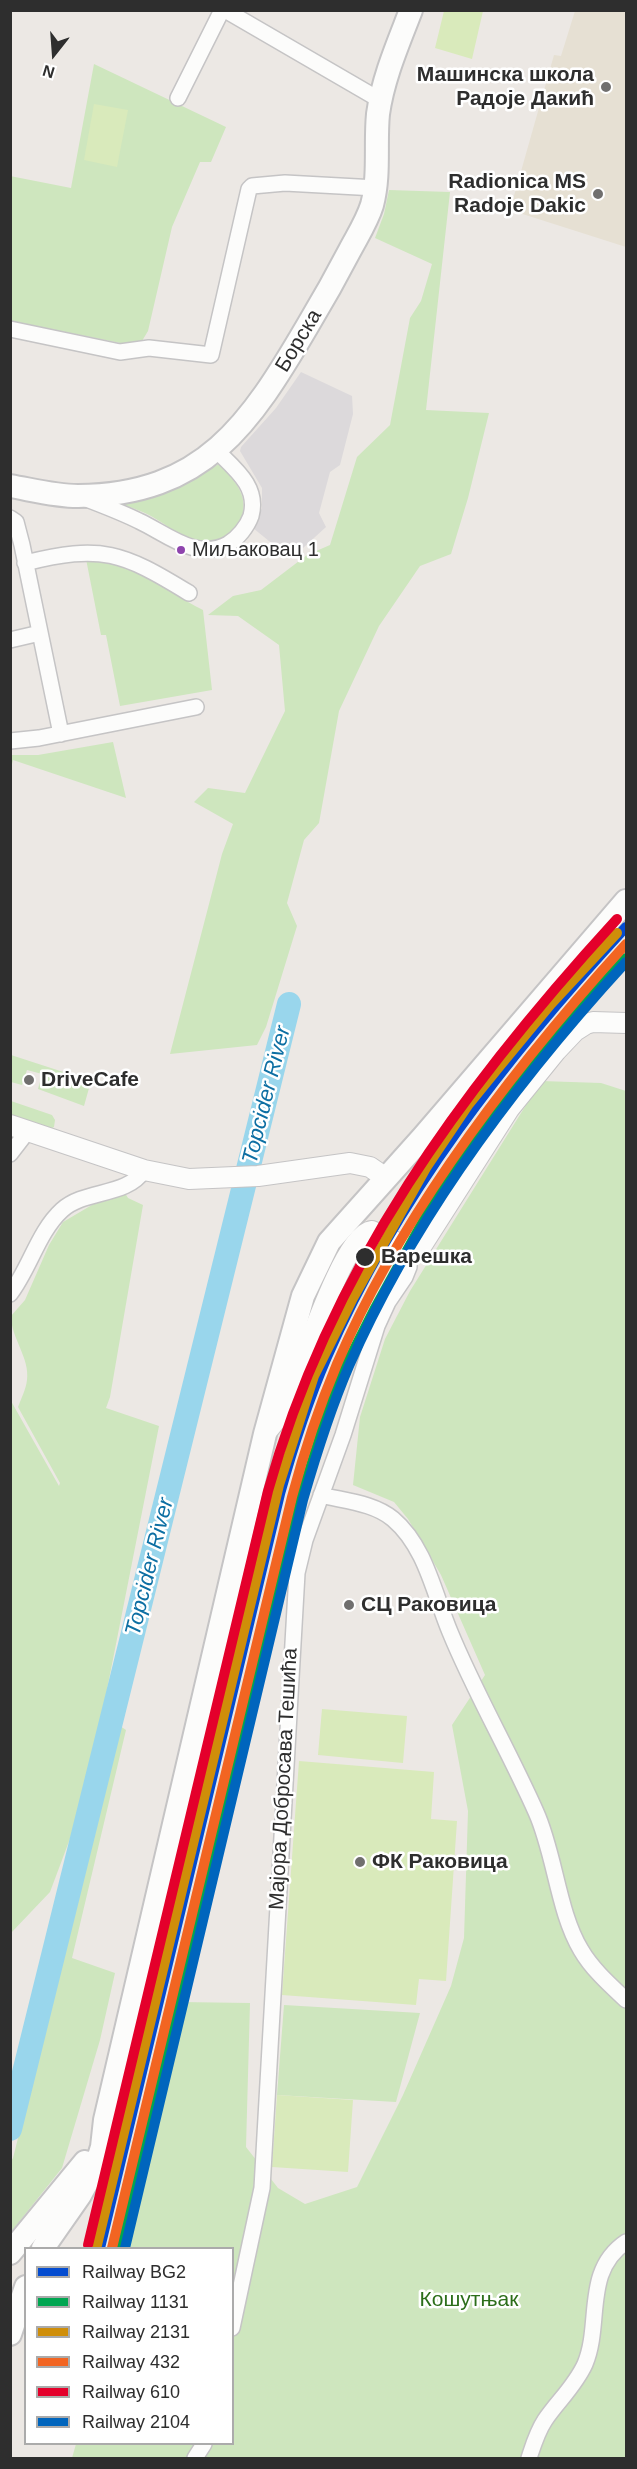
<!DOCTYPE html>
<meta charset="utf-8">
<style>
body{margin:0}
#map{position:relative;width:637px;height:2469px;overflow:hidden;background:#ece8e4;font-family:Arial,sans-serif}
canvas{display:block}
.frame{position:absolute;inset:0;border:12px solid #2e2e2e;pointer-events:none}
.legend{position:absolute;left:24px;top:2247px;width:210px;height:198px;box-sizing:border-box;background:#fff;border:2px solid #ababab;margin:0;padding:8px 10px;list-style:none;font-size:18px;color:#2e2e2e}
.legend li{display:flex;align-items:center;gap:12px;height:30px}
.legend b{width:30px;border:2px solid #ababab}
.north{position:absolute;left:24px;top:24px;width:60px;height:60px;-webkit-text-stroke:4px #fff;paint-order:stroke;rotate:197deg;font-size:16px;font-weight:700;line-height:24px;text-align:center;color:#2e2e2e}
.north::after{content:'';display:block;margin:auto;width:21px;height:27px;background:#2e2e2e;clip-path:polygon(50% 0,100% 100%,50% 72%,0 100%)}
</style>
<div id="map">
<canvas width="637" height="2469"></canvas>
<div class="frame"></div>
<ul class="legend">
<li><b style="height:8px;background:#044cd0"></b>Railway BG2</li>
<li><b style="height:8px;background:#00a651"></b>Railway 1131</li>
<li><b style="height:8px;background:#cf8e09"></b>Railway 2131</li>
<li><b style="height:8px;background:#f26522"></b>Railway 432</li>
<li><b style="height:8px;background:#e4002b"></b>Railway 610</li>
<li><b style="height:8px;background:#0065bd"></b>Railway 2104</li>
</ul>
<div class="north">N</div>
</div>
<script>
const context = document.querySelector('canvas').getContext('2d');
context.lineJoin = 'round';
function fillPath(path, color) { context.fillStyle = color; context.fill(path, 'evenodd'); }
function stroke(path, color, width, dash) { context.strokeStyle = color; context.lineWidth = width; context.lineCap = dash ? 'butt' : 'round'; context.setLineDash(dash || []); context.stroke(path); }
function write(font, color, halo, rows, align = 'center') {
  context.font = font + ' Arial,sans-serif'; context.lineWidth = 5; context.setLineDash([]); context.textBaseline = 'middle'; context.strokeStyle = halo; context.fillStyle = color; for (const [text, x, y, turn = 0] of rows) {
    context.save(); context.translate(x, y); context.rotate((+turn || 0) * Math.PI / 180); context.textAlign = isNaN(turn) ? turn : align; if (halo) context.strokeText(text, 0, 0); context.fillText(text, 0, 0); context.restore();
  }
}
fillPath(new Path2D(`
 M 301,372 L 352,396 L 353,414 L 340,465 L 330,472 L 319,513 L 326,527 L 291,559 L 253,528 L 262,508 L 262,488 L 240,451 L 241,447 L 276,408 Z`), '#dcd9db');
fillPath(new Path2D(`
 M 575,11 L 626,11 L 626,247 L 510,210 L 554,55 L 561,56 Z`), '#e6e0d3');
fillPath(new Path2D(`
 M 94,64 L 226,127 L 211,162 L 200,162 L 172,227 L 148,331 L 142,341 L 130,345 L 11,321 L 10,176 L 71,188 Z
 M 389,190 L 450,192 L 426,410 L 489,413 L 468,498 L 451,554 L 420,566 L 379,626 L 339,711 L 319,823 L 304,840 L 287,903 L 297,926 L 266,1027 L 257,1045 L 170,1054 L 222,854 L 233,824 L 194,802 L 208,788 L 245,793 L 285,711 L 279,645 L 238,616 L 208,615 L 233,596 L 261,590 L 307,555 L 330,545 L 357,457 L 390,425 L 410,318 L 421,301 L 432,264 L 375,238 L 384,214 Z
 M 219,464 C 233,479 249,494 242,517 C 234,538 209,548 188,539 C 176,534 167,525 156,519 C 145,512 133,508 121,504 L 122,502 C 159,493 186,483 219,464 Z
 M 86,559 C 108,562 130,567 150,577 C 169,587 181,600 203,610 L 212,690 L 120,706 L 106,635 L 101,635 Z
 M 113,742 L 126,798 L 13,760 L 11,768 L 11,755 L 38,755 Z
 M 11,1055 L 91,1081 L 84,1106 L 38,1089 L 42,1074 L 27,1070 L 22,1085 L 11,1082 Z
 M 541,1081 L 601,1083 L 626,1091 L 626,2458 L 72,2458 L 76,2444 L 232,2444 L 232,2248 L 120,2248 L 156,2090 L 180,2002 L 250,2003 L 246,2147 L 278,2188 L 305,2204 L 357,2187 L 403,2095 L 451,1986 L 464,1938 L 468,1811 L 452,1725 L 485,1675 L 441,1575 L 408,1519 L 394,1502 L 353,1485 L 360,1417 L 385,1339 L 410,1291 Z
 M 11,1101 L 52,1115 L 55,1120 L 54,1127 L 49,1130 L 11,1118 Z
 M 125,1193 L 128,1198 L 143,1205 L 110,1397 L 106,1408 L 159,1426 L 86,1796 L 50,1892 L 11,1933 L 11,1401 L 59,1486 L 60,1483 L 18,1407 C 21,1399 26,1389 27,1380 C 30,1358 11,1338 11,1316 L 25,1300 L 49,1245 L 63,1222 L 97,1202 Z
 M 120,1726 L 126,1730 L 72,1958 L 115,1973 L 100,2040 L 62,2168 L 11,2232 L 11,2161 L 13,2158 L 51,2007 L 60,1957 Z
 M 284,2005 L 420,2013 L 396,2102 L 277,2095 Z`), '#cee6be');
fillPath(new Path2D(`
 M 444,11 L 483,11 L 472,59 L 435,48 Z
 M 94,104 L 128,110 L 117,167 L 84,160 Z
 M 322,1709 L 407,1716 L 403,1763 L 318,1755 Z
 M 299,1761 L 434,1772 L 431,1819 L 457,1821 L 446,1981 L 419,1979 L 416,2005 L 282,1995 Z
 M 277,2095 L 353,2100 L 348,2172 L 272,2167 Z`), '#d9eabb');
stroke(new Path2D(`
 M 10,2129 L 289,1004`), '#99d6ec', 24);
const minor = new Path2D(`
 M 225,10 L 380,100
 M 178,98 L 222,10
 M 10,329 L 120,352 L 149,348 L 211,355 L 249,189 L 252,186 L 285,183 L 376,188
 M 84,498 C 102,505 121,512 139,521 C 167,534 196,561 228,544 C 238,538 247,527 251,516 C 259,487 235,469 217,451
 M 10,518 L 16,522 L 22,545 L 61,734
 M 25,563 C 102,544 122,552 189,593
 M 10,640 L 40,633
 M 10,741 L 39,738 L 196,707
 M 10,1154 L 27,1132
 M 10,1294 C 30,1268 38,1232 62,1210 C 85,1189 127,1197 144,1170
 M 321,1495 C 345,1501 374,1503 393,1519 C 426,1547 434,1594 450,1632 C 475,1693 509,1751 536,1812 C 555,1854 558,1912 581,1950 C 592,1969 610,1985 626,2000
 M 232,2328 L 262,2188 L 297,1573 L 305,1540 L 343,1435 L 377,1326 L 388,1302 L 405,1277 L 409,1267 L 409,1248
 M 195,2458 L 204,2444
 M 529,2458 C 533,2446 537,2432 545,2420 C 558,2401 575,2386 585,2364 C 602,2323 583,2271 626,2242`);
const tertiary = new Path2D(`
 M 10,1125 L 144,1170 L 189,1179 L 258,1176 L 350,1163 L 370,1167 L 386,1178
 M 268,1430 C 274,1423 280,1416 284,1407 C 299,1378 342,1234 372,1231 L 409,1248 L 422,1245 L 509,1109 L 556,1051 L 575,1031 L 586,1024 L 593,1022 L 626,1023`);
const secondary = new Path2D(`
 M 10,486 C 33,490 55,496 78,496 C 204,495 250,424 308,325 C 323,300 337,275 350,250 C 358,235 367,221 372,205 C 380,175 375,144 378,114 C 383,78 398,44 411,10
 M 43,2248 L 80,2195 L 96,2166 L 102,2147 L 105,2120 L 265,1434 L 303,1296 L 329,1242 L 423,1137 L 626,901
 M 10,2253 L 85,2162
 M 10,2334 L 26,2287`);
stroke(minor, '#c5c4c5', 18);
stroke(tertiary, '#c5c4c5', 22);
stroke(secondary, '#c5c4c5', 26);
stroke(minor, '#fcfcfb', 15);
stroke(tertiary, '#fcfcfb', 20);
stroke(secondary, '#fcfcfb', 22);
stroke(new Path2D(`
 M 100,2248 L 280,1494 C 293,1447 308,1401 327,1357 C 397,1196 508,1055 626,927`), '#044cd0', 10);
stroke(new Path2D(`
 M 121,2248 L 303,1491 L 336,1385 L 374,1310 L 446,1180 L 489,1118 L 517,1083 L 569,1020 L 626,958`), '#00a651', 10);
stroke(new Path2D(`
 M 97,2245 L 279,1485 L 314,1376 L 353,1298 L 426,1168 L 469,1104 L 499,1067 L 551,1004 L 617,933`), '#cf8e09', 10);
stroke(new Path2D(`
 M 112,2248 L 292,1497 C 304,1452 319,1407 337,1364 C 402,1212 515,1066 626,944`), '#f26522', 10);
stroke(new Path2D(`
 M 88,2245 L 268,1491 C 330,1268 463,1087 617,919`), '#e4002b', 10);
stroke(new Path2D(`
 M 125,2248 L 303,1500 C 316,1455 330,1410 349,1366 C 414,1217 517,1081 626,962`), '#0065bd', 10);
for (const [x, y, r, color] of [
 [606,87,6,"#706f6e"],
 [598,194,6,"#706f6e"],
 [181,550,5,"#8e44ad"],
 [29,1080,6,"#706f6e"],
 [365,1257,10,"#2e2e2e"],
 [349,1605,6,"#706f6e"],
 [360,1862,6,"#706f6e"]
]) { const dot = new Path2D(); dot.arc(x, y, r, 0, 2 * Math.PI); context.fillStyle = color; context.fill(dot); stroke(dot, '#fff', 2); }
write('20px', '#2e2e2e', '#fff', [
 ["Миљаковац 1",192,550]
], 'left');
write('bold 21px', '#2e2e2e', '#fff', [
 ["Машинска школа",594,75,"right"],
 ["Радоје Дакић",594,99,"right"],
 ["Radionica MS",586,182,"right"],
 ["Radoje Dakic",586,206,"right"],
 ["DriveCafe",41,1080],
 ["СЦ Раковица",361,1605],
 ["ФК Раковица",372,1862]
], 'left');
write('21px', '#2e2e2e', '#fff', [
 ["Борска",299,341,-59],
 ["Мајора Добросава Тешића",284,1779,-87]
]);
write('bold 21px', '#2e2e2e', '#fff', [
 ["Варешка",381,1257]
], 'left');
write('21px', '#2c6e1b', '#fff', [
 ["Кошутњак",469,2300]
]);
write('italic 22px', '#0d6fa3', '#fff', [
 ["Topcider River",267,1095,-76],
 ["Topcider River",150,1567,-76]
]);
</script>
